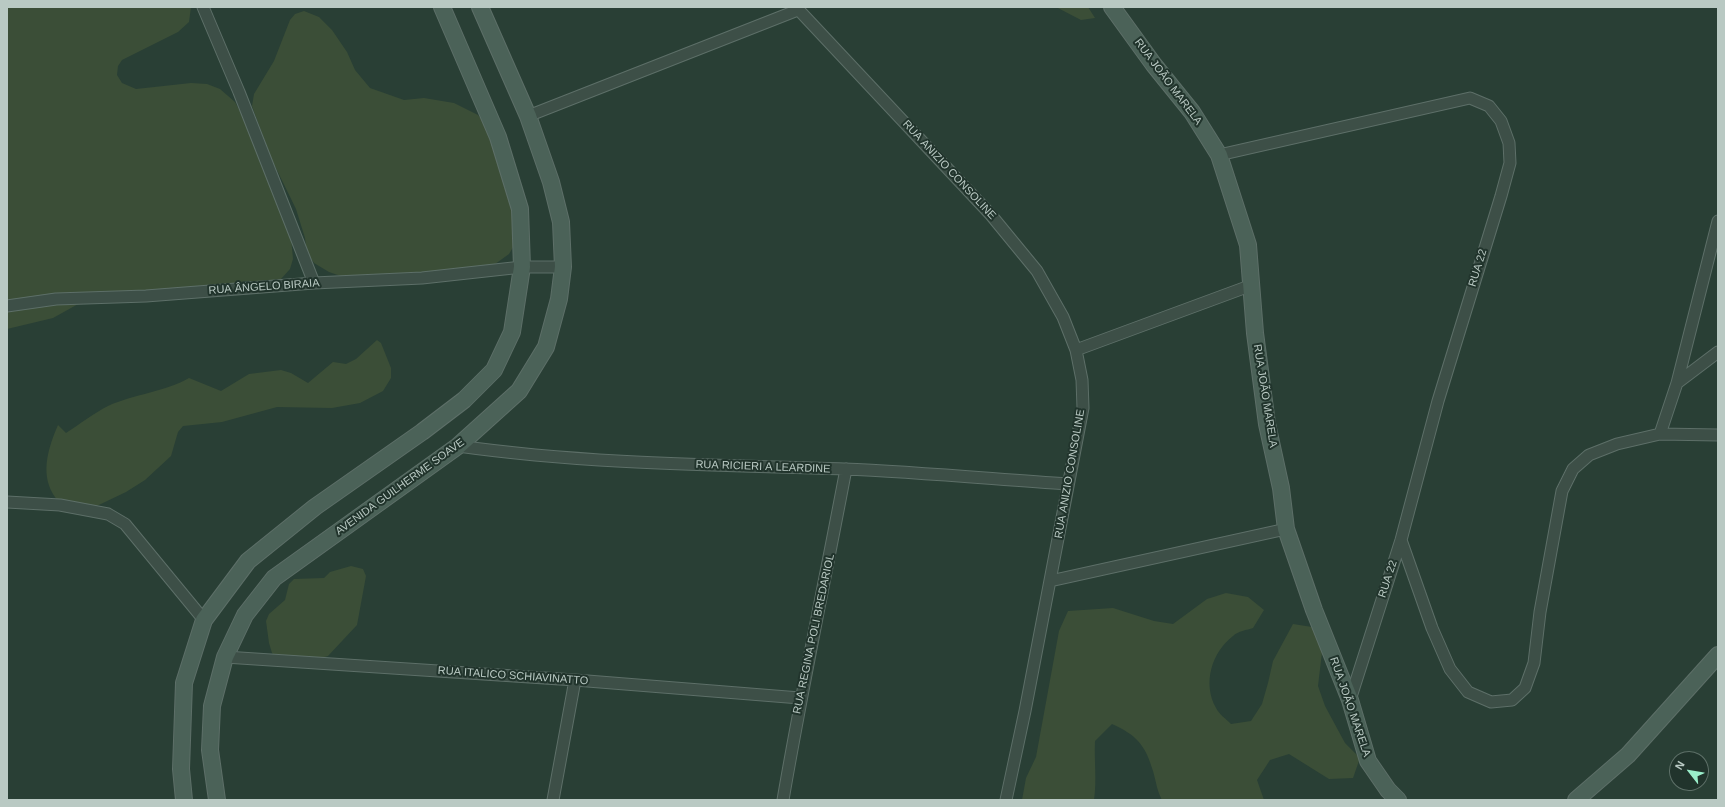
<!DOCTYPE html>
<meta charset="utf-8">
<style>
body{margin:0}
#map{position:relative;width:1725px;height:807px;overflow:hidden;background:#293f35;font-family:Arial,sans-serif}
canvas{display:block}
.frame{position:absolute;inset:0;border:8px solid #b9c9c3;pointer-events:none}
.north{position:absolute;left:1669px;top:751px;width:40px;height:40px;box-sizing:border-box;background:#21342c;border:1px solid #5e7068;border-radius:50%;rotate:301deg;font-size:11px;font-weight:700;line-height:16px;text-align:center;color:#b9c9c3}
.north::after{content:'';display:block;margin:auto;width:14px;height:18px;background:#9aeeca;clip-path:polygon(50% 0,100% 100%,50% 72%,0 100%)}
</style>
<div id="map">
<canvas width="1725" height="807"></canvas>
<div class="frame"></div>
<div class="north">N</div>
</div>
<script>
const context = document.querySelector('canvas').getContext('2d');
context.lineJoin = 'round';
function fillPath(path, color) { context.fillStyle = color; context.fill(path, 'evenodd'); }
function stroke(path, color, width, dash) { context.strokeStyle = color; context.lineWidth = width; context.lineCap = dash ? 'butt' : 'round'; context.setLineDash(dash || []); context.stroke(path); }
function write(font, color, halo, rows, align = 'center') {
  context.font = font + ' Arial,sans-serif'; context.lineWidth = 4; context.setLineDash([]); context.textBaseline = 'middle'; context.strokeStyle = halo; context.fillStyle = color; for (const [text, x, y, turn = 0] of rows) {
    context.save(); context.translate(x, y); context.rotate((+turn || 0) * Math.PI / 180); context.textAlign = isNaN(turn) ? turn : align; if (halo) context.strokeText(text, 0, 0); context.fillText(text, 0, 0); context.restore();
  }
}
fillPath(new Path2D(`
 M 7,7 L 191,7 L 189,22 L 178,32 L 122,60 L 118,66 L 117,75 L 122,83 L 136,89 L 191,83 L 207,84 L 220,89 L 235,102 L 253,135 L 290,226 L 293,259 L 290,269 L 281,279 L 273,283 L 244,281 L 224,290 L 161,289 L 135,295 L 89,298 L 53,318 L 7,329 Z
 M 1056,7 L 1088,7 L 1095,18 L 1081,20 Z
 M 304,11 L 319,17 L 332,30 L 347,52 L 355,70 L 370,88 L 404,100 L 424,98 L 454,103 L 478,115 L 494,135 L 505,157 L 518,239 L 509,254 L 491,267 L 361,283 L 329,272 L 314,263 L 307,253 L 305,238 L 296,209 L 271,158 L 252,106 L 254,94 L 274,61 L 290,20 L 295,14 Z
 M 377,340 L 381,343 L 391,368 L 391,378 L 383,391 L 360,403 L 332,408 L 277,407 L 222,422 L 183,426 L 178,432 L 171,456 L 145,480 L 126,492 L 82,513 L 64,509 C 60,504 56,499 53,494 C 40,472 49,446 58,425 L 66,433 C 80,424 94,413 108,406 C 134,394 165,392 189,378 L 221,391 L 249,374 L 281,370 L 291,373 L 308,383 L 333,362 L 346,364 L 356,359 Z
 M 351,566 L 363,569 L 366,576 L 357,625 L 328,656 L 296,665 L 280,661 L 272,653 L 269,643 L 266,621 L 269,614 L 285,600 L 289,584 L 294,579 L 324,578 L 330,572 Z
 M 1226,593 L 1248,597 L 1264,610 L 1253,628 C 1247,630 1238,631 1233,636 C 1212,652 1202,683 1216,708 C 1219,714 1226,719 1231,724 L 1251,721 L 1262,704 L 1268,683 L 1273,661 L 1293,624 L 1312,627 L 1323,644 L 1318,686 L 1325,706 L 1345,743 L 1360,758 L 1353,778 L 1329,779 L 1289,754 L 1270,760 L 1257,780 L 1264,800 L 1162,800 C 1157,791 1156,781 1153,771 C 1145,744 1136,735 1112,724 L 1095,741 C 1094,761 1097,780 1094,800 L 1022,800 L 1026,778 L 1036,757 L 1059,631 L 1068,611 L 1113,608 L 1154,621 L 1173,624 L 1207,599 Z`), '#3b4e37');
const street = new Path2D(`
 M 203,7 L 239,92 L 314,283
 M 796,7 L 991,215 L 1037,271 L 1063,317 L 1076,350 L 1082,380 L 1083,408 L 1025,711 L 1006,800
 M 528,116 L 798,10
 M 1219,155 L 1470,98 L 1489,106 L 1501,121 L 1509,143 L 1510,163 L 1501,196 L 1438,401 L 1401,540 L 1350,700
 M 7,306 L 56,299 L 146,296 L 314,283 L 422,278 L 522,267 L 563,267
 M 1076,350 L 1252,285
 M 1677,383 L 1718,352
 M 1660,434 L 1677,383 L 1718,221
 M 458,446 C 586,464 715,465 844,469 C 918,472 993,479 1068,484
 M 7,502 L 60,505 L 108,514 L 125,524 L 204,620
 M 1401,540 L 1432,628 L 1450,669 L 1468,692 L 1491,702 L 1512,700 L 1525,688 L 1534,663 L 1540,612 L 1562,491 L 1573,469 L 1589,455 L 1617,444 L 1660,434 L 1718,435
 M 1050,581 L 1286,529
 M 225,657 L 575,680 L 800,698
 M 553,800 L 575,680
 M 783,800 C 802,689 825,580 846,469`);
const secondary = new Path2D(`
 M 1112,7 L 1154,65 L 1192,112 L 1219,155 L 1248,245 L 1255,333 L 1267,424 L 1281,488 L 1286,529 L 1314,610 L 1350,700 L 1368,761 L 1388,790 L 1398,800
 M 184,800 L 181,769 L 184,683 L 204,620 L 248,561 L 315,507 L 422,432 L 464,400 L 494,370 L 512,332 L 522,267 L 520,209 L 498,137 L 442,7
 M 217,800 L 210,750 L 212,706 L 225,657 L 245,615 L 274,578 L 458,446 L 519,391 L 546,347 L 559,299 L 563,267 L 561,222 L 551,182 L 528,116 L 480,7
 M 1576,800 L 1628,755 L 1718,655`);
stroke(street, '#5d6f68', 13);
stroke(secondary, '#5d6f68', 18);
stroke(street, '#3d4f47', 11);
stroke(secondary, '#4b6258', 16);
write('11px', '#b9c9c3', '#21342c', [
 ["RUA JOÃO MARELA",1168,82,53],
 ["RUA ANIZIO CONSOLINE",949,170,47],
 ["RUA 22",1478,268,-73],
 ["RUA ÂNGELO BIRAIA",264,287,-4],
 ["RUA JOÃO MARELA",1265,396,81],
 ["RUA RICIERI A LEARDINE",763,467,2],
 ["RUA ANIZIO CONSOLINE",1070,474,-80],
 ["AVENIDA GUILHERME SOAVE",400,487,-36],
 ["RUA 22",1388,579,-72],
 ["RUA REGINA POLI BREDARIOL",814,634,-78],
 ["RUA ITALICO SCHIAVINATTO",513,676,4],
 ["RUA JOÃO MARELA",1350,707,71]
]);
</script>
